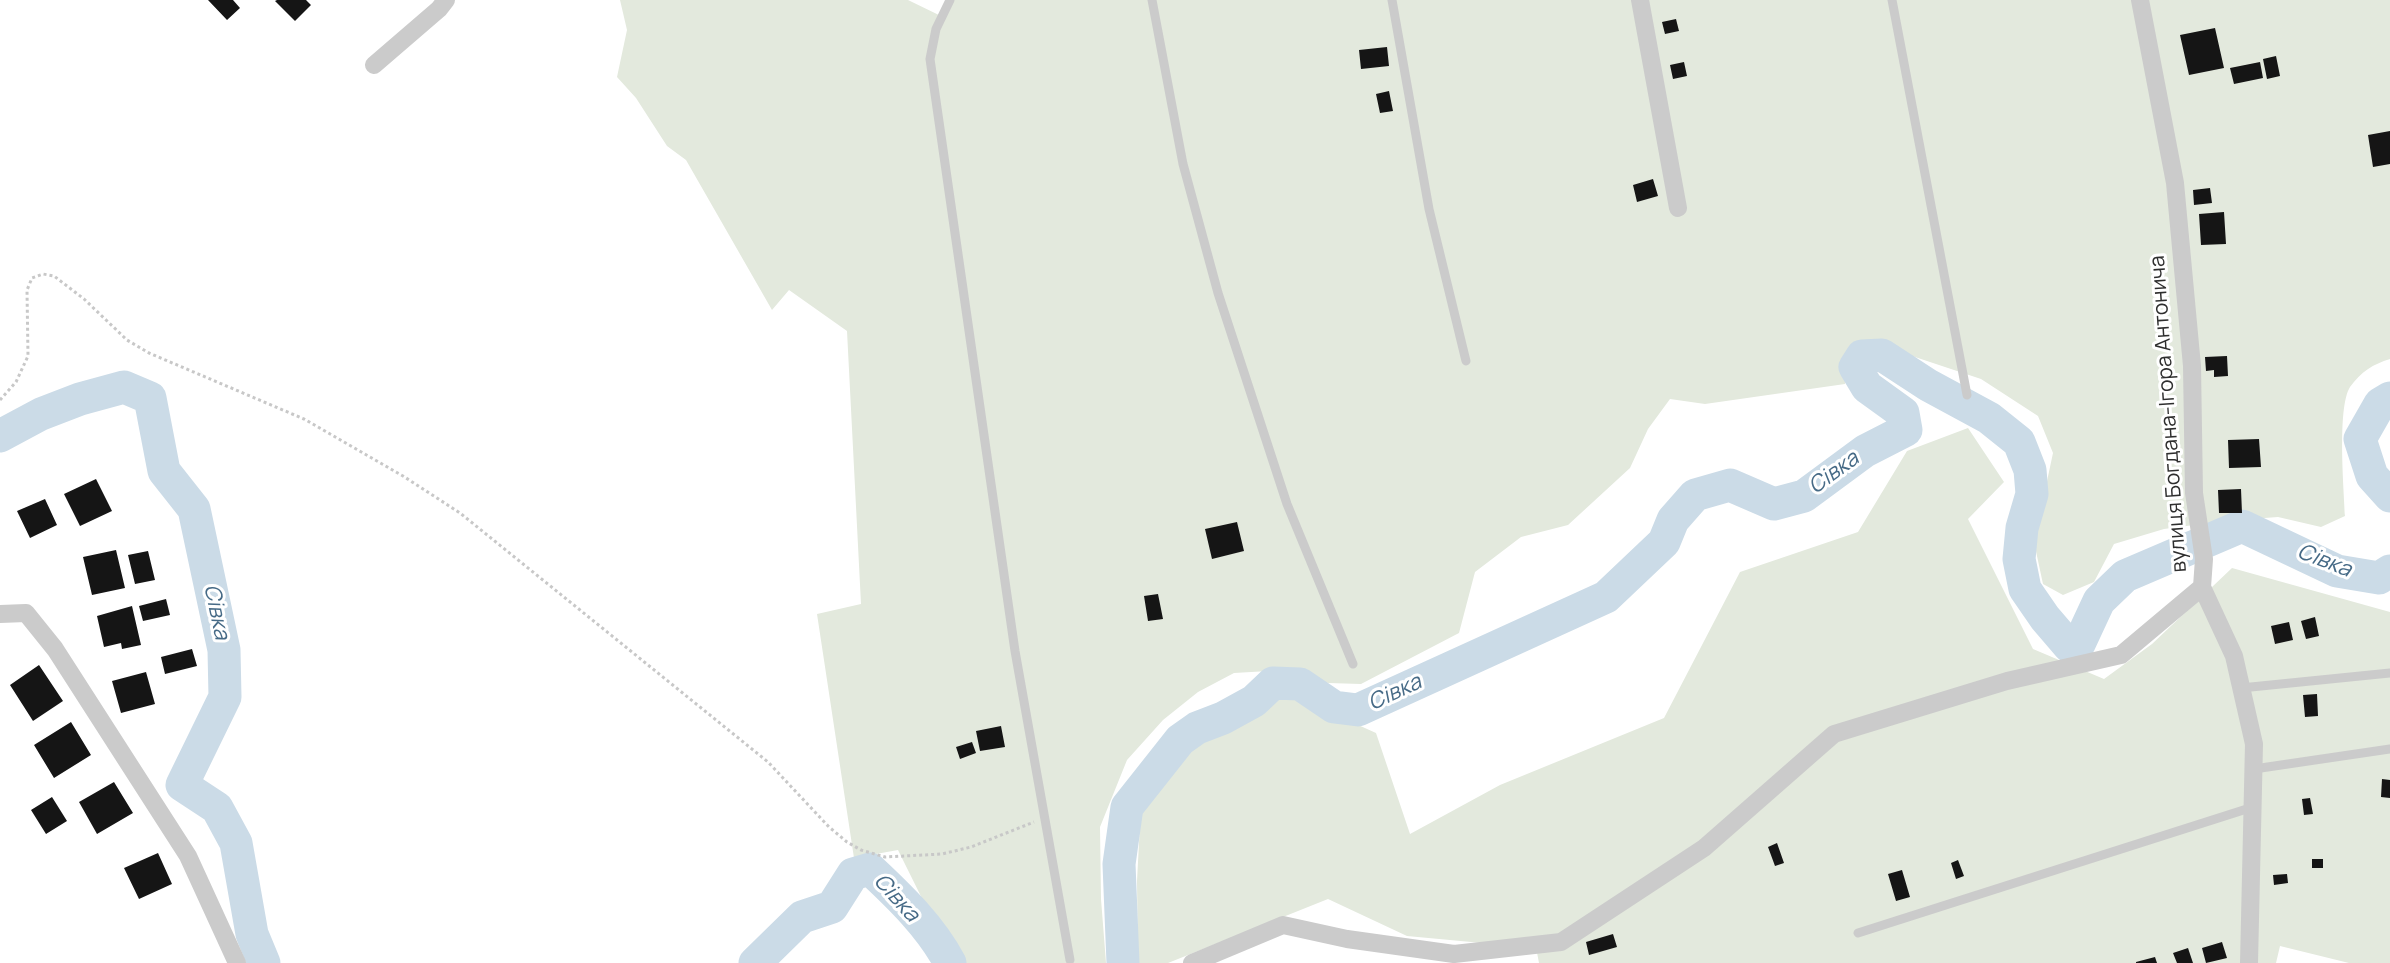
<!DOCTYPE html>
<meta charset="utf-8">
<style>
body{margin:0}
canvas{display:block;background:#fff}
</style>
<canvas width="2390" height="963"></canvas>
<script>
const context = document.querySelector('canvas').getContext('2d');
context.lineJoin = 'round';
function fillPath(path, color) { context.fillStyle = color; context.fill(path, 'evenodd'); }
function stroke(path, color, width, dash) { context.strokeStyle = color; context.lineWidth = width; context.lineCap = dash ? 'butt' : 'round'; context.setLineDash(dash || []); context.stroke(path); }
function write(font, color, halo, rows, align = 'center') {
  context.font = font + ' Manrope,sans-serif'; context.lineWidth = 6; context.setLineDash([]); context.textBaseline = 'middle'; context.strokeStyle = halo; context.fillStyle = color; for (const [text, x, y, turn = 0] of rows) {
    context.save(); context.translate(x, y); context.rotate((+turn || 0) * Math.PI / 180); context.textAlign = isNaN(turn) ? turn : align; if (halo) context.strokeText(text, 0, 0); context.fillText(text, 0, 0); context.restore();
  }
}
fillPath(new Path2D(`
 M 620,0 L 908,0 L 943,17 L 951,0 L 2390,0 L 2390,359 C 2373,364 2361,372 2350,387 C 2337,408 2344,488 2345,516 L 2321,527 L 2278,517 L 2224,521 L 2164,529 L 2114,544 L 2094,582 L 2063,595 L 2043,584 L 2034,542 L 2053,453 L 2038,416 L 1981,379 L 1918,358 L 1872,343 L 1848,351 L 1845,384 L 1705,404 L 1670,399 L 1648,429 L 1630,468 L 1568,525 L 1521,537 L 1475,572 L 1459,633 L 1361,684 L 1328,683 L 1286,670 L 1234,673 L 1198,692 L 1163,720 L 1127,760 L 1100,827 L 1101,899 L 1106,963 L 954,963 L 898,850 L 854,858 L 817,614 L 861,604 L 847,331 L 789,290 L 772,310 L 686,160 L 667,146 L 636,98 L 617,77 L 627,30 Z
 M 1968,428 L 2004,482 L 1968,519 L 2033,649 L 2104,679 L 2152,644 L 2232,568 L 2390,612 L 2390,963 L 2349,963 L 2280,946 L 2276,963 L 1539,963 L 1534,937 L 1482,943 L 1407,936 L 1328,899 L 1168,963 L 1138,963 L 1137,881 L 1141,805 L 1205,736 L 1287,693 L 1376,733 L 1410,834 L 1500,785 L 1664,718 L 1740,572 L 1858,532 L 1907,451 Z`), '#e3e9dd');
stroke(new Path2D(`
 M 2390,398 L 2380,404 L 2360,439 L 2372,476 L 2390,496
 M 0,436 L 41,414 L 80,399 L 124,387 L 150,398 L 164,471 L 194,509 L 224,650 L 225,697 L 182,785 L 217,808 L 236,843 L 252,934 L 264,963
 M 755,963 L 802,917 L 832,907 L 853,874 L 870,869 C 900,897 931,927 950,963
 M 1123,963 L 1119,864 L 1127,807 L 1180,740 L 1197,728 L 1223,718 L 1254,701 L 1273,683 L 1300,684 L 1334,707 L 1358,710 L 1606,597 L 1664,542 L 1673,520 L 1695,495 L 1730,485 L 1774,504 L 1804,496 L 1865,451 L 1906,430 L 1903,413 L 1867,387 L 1855,367 L 1862,356 L 1882,355 L 1928,385 L 1989,418 L 2019,442 L 2030,470 L 2032,494 L 2022,528 L 2019,559 L 2025,589 L 2045,618 L 2069,646 L 2079,644 L 2099,601 L 2125,576 L 2242,526 L 2337,571 L 2379,578 L 2390,571`), '#cbdbe7', 33);
fillPath(new Path2D(`
 M 208,0 L 233,0 L 240,8 L 227,20 Z
 M 277,0 L 306,0 L 311,5 L 295,21 L 275,1 Z
 M 1676,19 L 1679,31 L 1665,34 L 1662,22 Z
 M 2215,28 L 2224,68 L 2189,75 L 2180,35 Z
 M 1387,47 L 1389,66 L 1361,69 L 1359,50 Z
 M 2276,56 L 2280,76 L 2267,79 L 2263,59 Z
 M 1684,62 L 1687,76 L 1673,79 L 1670,65 Z
 M 2260,62 L 2263,78 L 2234,84 L 2230,68 Z
 M 1389,91 L 1393,111 L 1380,113 L 1376,94 Z
 M 2390,131 L 2390,164 L 2373,167 L 2368,135 Z
 M 1653,179 L 1658,196 L 1637,202 L 1633,185 Z
 M 2210,188 L 2212,203 L 2194,205 L 2193,190 Z
 M 2224,212 L 2226,244 L 2201,245 L 2199,214 Z
 M 2227,356 L 2228,376 L 2214,377 L 2214,370 L 2206,371 L 2205,357 Z
 M 2259,439 L 2261,467 L 2229,468 L 2228,440 Z
 M 96,479 L 112,511 L 80,526 L 64,494 Z
 M 2241,489 L 2242,513 L 2219,513 L 2218,490 Z
 M 45,499 L 57,525 L 30,538 L 17,511 Z
 M 1237,522 L 1244,551 L 1212,559 L 1205,529 Z
 M 116,550 L 125,588 L 92,595 L 83,557 Z
 M 148,551 L 155,580 L 135,584 L 128,555 Z
 M 1158,594 L 1163,619 L 1148,621 L 1144,596 Z
 M 166,599 L 170,615 L 143,621 L 139,606 Z
 M 132,606 L 141,645 L 122,649 L 121,643 L 104,647 L 97,616 Z
 M 2315,617 L 2319,636 L 2306,639 L 2301,621 Z
 M 2289,622 L 2293,640 L 2275,644 L 2271,626 Z
 M 192,649 L 197,666 L 165,674 L 161,657 Z
 M 39,665 L 63,701 L 33,721 L 10,685 Z
 M 146,672 L 155,704 L 121,713 L 112,681 Z
 M 2317,694 L 2318,716 L 2305,717 L 2303,695 Z
 M 71,722 L 91,755 L 54,778 L 34,745 Z
 M 1001,726 L 1005,747 L 980,751 L 976,731 Z
 M 972,742 L 976,753 L 960,759 L 956,747 Z
 M 2382,779 L 2390,780 L 2390,798 L 2381,797 Z
 M 114,782 L 133,813 L 97,834 L 79,802 Z
 M 52,797 L 67,821 L 46,834 L 31,810 Z
 M 2310,798 L 2313,814 L 2304,815 L 2302,799 Z
 M 1777,843 L 1784,863 L 1775,866 L 1768,847 Z
 M 158,853 L 172,884 L 139,899 L 124,868 Z
 M 2312,859 L 2323,859 L 2323,868 L 2312,868 Z
 M 1958,860 L 1964,876 L 1956,879 L 1951,863 Z
 M 1902,870 L 1910,897 L 1896,901 L 1888,874 Z
 M 2287,874 L 2288,883 L 2274,885 L 2273,875 Z
 M 1613,934 L 1617,947 L 1589,955 L 1586,942 Z
 M 2222,942 L 2227,958 L 2206,963 L 2202,948 Z
 M 2188,948 L 2193,963 L 2177,963 L 2173,953 Z
 M 2155,957 L 2157,963 L 2136,963 L 2136,962 Z`), '#151515');
stroke(new Path2D(`
 M 0,400 L 16,382 L 28,356 L 27,290 L 32,278 L 43,274 L 54,276 L 84,299 L 127,340 L 149,353 L 304,419 L 403,476 L 460,513 L 768,762 L 829,827 L 847,842 L 861,850 L 885,857 L 942,854 L 971,847 L 1034,822`), '#c8c8c8', 3, [3, 3]);
stroke(new Path2D(`
 M 950,0 L 936,29 L 930,59 L 1015,651 L 1070,960
 M 1152,0 L 1183,164 L 1218,293 L 1287,504 L 1353,664
 M 1392,0 L 1429,209 L 1466,361
 M 1892,0 L 1967,395
 M 2241,688 L 2390,673
 M 2254,769 L 2390,749
 M 1858,933 L 2253,807`), '#cbcbcb', 9);
stroke(new Path2D(`
 M 1640,0 L 1678,208
 M 2140,0 L 2175,183 L 2192,366 L 2194,493 L 2204,559 L 2202,587 L 2234,656 L 2254,744 L 2249,963
 M 374,65 L 439,9 L 446,0
 M 0,614 L 26,613 L 55,649 L 188,856 L 237,963
 M 1192,963 L 1283,925 L 1347,939 L 1454,954 L 1561,942 L 1704,848 L 1834,734 L 2007,681 L 2121,655 L 2202,587`), '#cbcbcb', 18);
write('21px', '#2e2e2e', '#fff', [
 ["вулиця Богдана-Ігора Антонича",2169,414,-94]
]);
write('italic 22px', '#466a86', '#fff', [
 ["Сівка",1834,473,-36],
 ["Сівка",2324,561,21],
 ["Сівка",216,612,78],
 ["Сівка",1395,693,-25],
 ["Сівка",896,898,48]
]);
</script>
